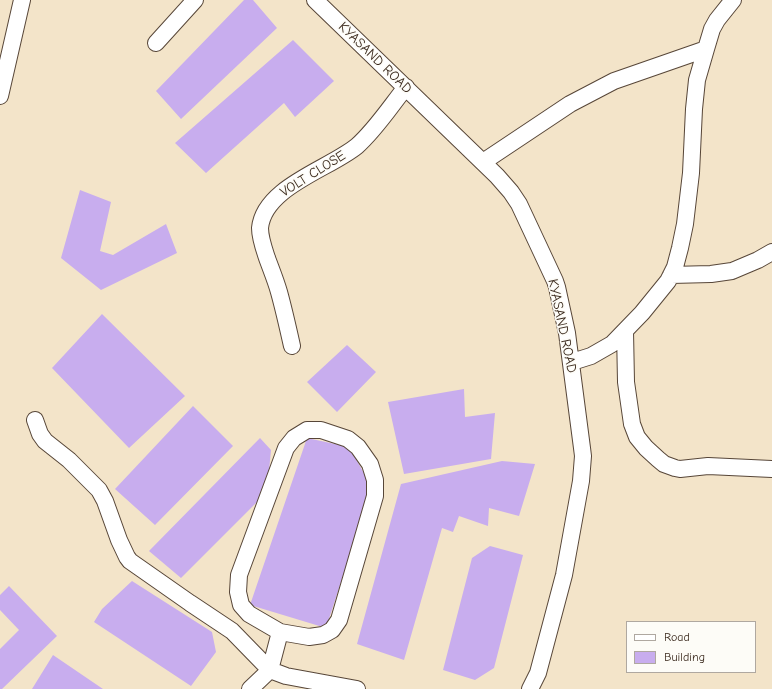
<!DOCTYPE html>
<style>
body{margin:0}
#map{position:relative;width:772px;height:689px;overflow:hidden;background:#f3e4c9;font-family:"Comic Neue",sans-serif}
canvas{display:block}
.legend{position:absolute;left:626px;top:621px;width:130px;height:52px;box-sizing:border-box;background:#fdfcf7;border:1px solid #afa8a0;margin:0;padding:5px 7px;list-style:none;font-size:12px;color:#3b2a1e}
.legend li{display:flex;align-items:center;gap:8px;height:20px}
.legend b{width:20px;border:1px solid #afa8a0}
</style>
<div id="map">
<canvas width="772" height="689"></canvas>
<ul class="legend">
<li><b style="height:5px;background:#fff"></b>Road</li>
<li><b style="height:11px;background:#c8adee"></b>Building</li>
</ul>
</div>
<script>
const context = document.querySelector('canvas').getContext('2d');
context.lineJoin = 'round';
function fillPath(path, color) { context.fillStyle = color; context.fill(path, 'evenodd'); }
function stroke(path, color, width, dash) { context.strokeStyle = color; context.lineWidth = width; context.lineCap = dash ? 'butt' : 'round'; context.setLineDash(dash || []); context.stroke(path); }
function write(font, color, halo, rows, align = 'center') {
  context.font = font + ' "Comic Neue",sans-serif'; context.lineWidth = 3; context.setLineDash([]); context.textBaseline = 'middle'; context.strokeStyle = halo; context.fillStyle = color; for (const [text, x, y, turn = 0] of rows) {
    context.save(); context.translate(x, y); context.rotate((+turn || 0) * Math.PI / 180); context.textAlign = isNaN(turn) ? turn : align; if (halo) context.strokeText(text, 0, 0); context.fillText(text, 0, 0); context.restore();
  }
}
fillPath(new Path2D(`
 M 244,0 L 253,0 L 277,28 L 181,119 L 156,91 Z
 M 293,40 L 334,81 L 295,117 L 284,103 L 206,173 L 175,143 Z
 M 80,190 L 111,202 L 100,251 L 113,255 L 166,224 L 177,253 L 101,290 L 61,258 Z
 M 102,314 L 185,396 L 129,448 L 52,368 Z
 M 347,345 L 376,372 L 337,412 L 307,382 Z
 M 464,389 L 465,417 L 495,413 L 491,459 L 404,474 L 388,402 Z
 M 193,406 L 233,446 L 155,525 L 115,489 Z
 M 260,438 L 271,450 L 267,492 L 181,578 L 149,551 Z
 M 307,438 L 349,447 L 372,487 L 326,628 L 250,605 Z
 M 502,461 L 535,464 L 519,516 L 489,508 L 488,526 L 459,516 L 453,532 L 442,528 L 404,660 L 357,644 L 401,484 Z
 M 490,546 L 523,555 L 494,668 L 475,680 L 443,670 L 472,558 Z
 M 132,581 L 212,632 L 216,652 L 191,686 L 94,622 L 102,609 Z
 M 9,586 L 57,636 L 2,689 L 0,689 L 0,649 L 19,630 L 0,610 L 0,595 Z
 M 53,655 L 103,689 L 32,689 Z`), '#c8adee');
const minor = new Path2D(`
 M 315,0 L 497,176 L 511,192 L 519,204 L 555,281 L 557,287 L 567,333 L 582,448 L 583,456 L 581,481 L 564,575 L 538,673 L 530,689
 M 156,43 L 195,0
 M 0,96 L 22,0
 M 483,162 L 570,104 L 614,81 L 706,49
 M 671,275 L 711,274 L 732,271 L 758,260 L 772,252
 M 625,331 L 626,382 L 632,424 L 637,437 L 646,448 L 658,459 L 664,464 L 675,468 L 680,469 L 708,466 L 772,469
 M 292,346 C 288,328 284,310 279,292 C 276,281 271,269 267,258 C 264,249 260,238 260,228 C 264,187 329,169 357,146 C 376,129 390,107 406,87
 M 572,362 L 591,356 L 612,344 L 642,313 L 668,281 L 675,267 L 680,248 L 685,224 L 691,173 L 694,109 L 697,80 L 706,49 L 712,29 L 717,20 L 733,0
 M 35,420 L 40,434 L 45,441 L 69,460 L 99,490 L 105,501 L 119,540 L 127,557 L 130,561 L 190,603 L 232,631 L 270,670
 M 307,430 L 321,430 L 348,439 L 358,447 L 370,464 L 375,480 L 375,496 L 339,620 L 332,630 L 323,635 L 309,637 L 280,632 L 249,614 L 241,605 L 238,592 L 239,575 L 286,448 L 294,438 Z
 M 270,670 L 280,632
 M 250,689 L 270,670 L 286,676 L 357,689`);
stroke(minor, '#574638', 18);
stroke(minor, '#fff', 16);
write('14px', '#3b2a1e', '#fdfcf7', [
 ["KYASAND ROAD",375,58,44],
 ["VOLT CLOSE",313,174,-32],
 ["KYASAND ROAD",562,326,78]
]);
</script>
